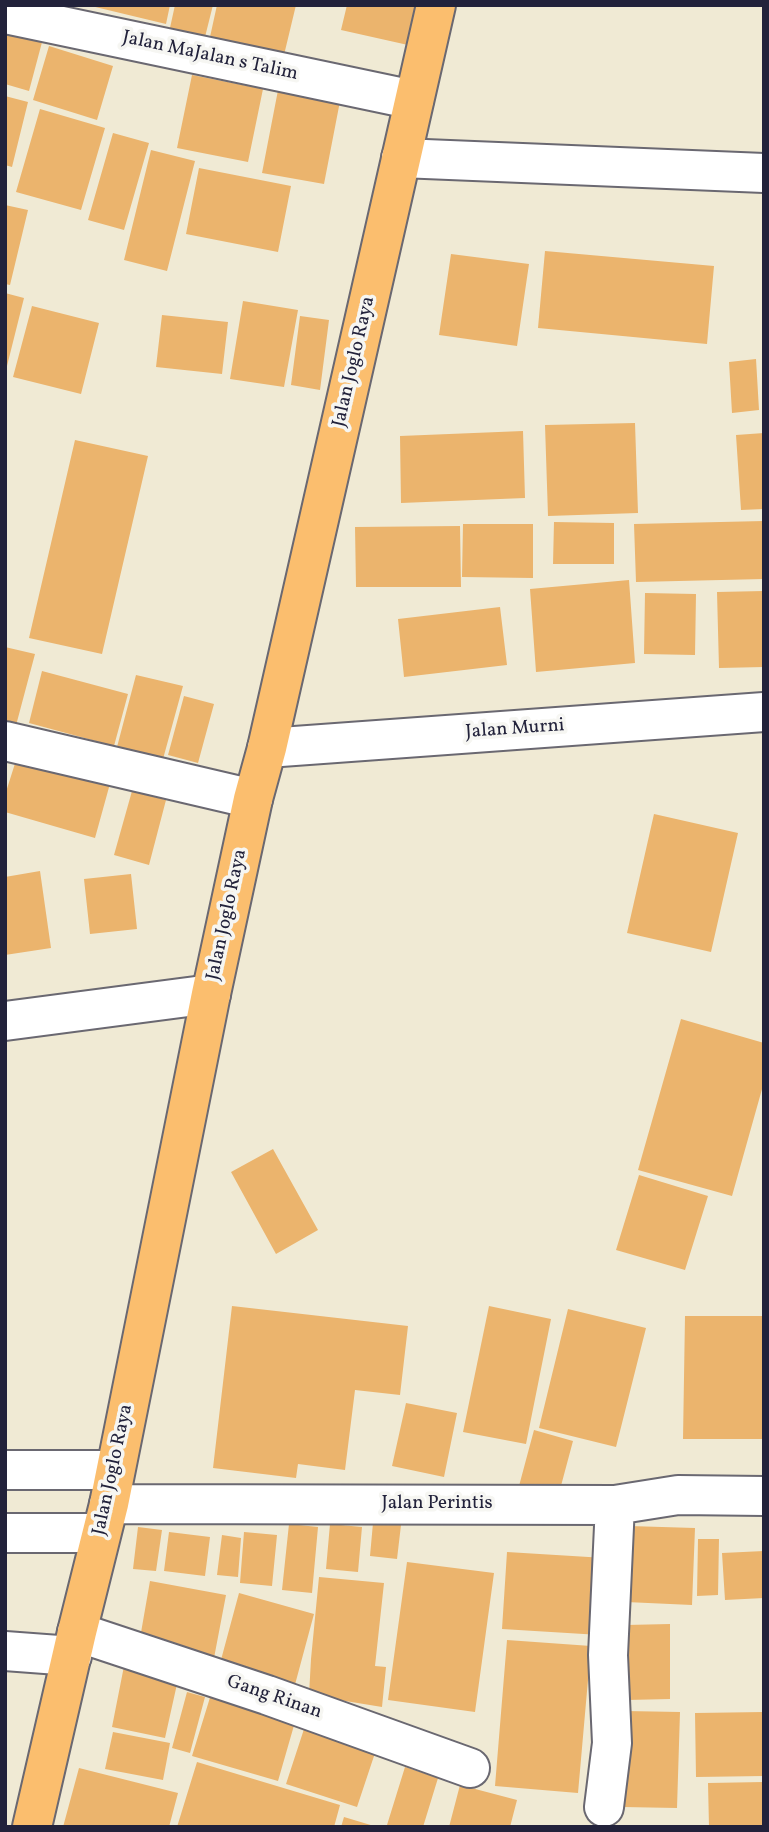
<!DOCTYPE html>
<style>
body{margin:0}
#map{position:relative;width:769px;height:1832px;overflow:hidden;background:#f0ead4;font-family:Vollkorn,serif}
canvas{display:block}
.frame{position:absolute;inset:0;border:7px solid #22223b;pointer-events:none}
</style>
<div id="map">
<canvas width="769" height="1832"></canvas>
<div class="frame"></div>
</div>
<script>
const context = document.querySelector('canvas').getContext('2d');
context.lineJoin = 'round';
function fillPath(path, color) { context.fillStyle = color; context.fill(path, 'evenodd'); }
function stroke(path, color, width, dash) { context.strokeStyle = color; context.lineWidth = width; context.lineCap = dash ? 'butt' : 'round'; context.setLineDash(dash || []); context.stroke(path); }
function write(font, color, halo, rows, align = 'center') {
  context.font = font + ' Vollkorn,serif'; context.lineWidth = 7; context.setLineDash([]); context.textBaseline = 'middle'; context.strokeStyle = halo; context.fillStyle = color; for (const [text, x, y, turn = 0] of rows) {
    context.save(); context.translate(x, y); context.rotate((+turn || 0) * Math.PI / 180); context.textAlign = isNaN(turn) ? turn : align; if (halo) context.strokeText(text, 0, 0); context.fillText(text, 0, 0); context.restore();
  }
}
fillPath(new Path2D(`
 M 87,5 L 170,5 L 166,24 Z
 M 175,5 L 213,5 L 203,45 L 168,37 Z
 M 217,5 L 296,5 L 284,55 L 210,37 Z
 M 347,5 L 417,5 L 408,45 L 341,30 Z
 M 5,20 L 45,31 L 29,91 L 5,84 Z
 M 49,46 L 113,66 L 97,120 L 33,100 Z
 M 192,75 L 263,89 L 248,162 L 177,148 Z
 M 279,85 L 341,96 L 324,184 L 262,173 Z
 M 5,96 L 28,102 L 12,167 L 5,165 Z
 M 40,109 L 105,128 L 81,210 L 16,192 Z
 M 113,133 L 149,143 L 124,230 L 88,220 Z
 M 151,150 L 195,161 L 167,271 L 124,260 Z
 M 199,168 L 291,186 L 278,252 L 186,234 Z
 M 5,205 L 28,210 L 10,285 L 5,284 Z
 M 545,251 L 714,266 L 707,344 L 538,328 Z
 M 451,254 L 529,264 L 517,346 L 439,335 Z
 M 5,293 L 24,298 L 6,370 L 5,370 Z
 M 243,301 L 298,310 L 284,387 L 230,379 Z
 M 32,306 L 99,323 L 81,394 L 13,377 Z
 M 162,315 L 228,322 L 222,374 L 156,367 Z
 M 300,316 L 329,320 L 320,390 L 291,385 Z
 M 756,359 L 759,410 L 732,413 L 729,362 Z
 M 635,423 L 638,513 L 548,516 L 545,425 Z
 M 523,431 L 525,498 L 401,503 L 400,436 Z
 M 764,433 L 764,509 L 741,510 L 736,435 Z
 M 75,440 L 148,456 L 102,654 L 29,638 Z
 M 764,521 L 764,579 L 636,582 L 634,524 Z
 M 554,522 L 614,523 L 614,564 L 553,564 Z
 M 463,524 L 533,524 L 533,578 L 462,577 Z
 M 460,526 L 461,587 L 356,587 L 355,527 Z
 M 629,580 L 635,663 L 536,672 L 530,589 Z
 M 764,591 L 764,667 L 719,668 L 717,592 Z
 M 645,593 L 696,594 L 695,655 L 644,654 Z
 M 500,607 L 507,665 L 404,677 L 398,619 Z
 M 5,647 L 35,654 L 14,733 L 5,731 Z
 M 42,671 L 128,694 L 114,746 L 29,723 Z
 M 136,675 L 183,686 L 163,759 L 117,747 Z
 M 184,696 L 214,704 L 198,763 L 168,755 Z
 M 18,754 L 111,780 L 95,838 L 5,812 L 5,795 Z
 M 132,791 L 166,800 L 149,865 L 114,855 Z
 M 654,814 L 738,833 L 711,952 L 627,933 Z
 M 40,871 L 51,948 L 5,955 L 5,877 Z
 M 131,874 L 137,929 L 90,934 L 84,879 Z
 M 681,1019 L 764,1043 L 764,1082 L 732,1196 L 638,1170 Z
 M 273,1149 L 318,1230 L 276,1254 L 231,1172 Z
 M 639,1175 L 708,1196 L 685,1270 L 616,1250 Z
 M 232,1306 L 408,1326 L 400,1395 L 355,1390 L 345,1470 L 298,1464 L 296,1478 L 213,1468 Z
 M 489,1306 L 551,1319 L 526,1444 L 463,1432 Z
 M 568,1309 L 646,1328 L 616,1447 L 539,1428 Z
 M 685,1316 L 764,1316 L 764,1439 L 683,1439 Z
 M 406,1403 L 457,1413 L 444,1477 L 392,1466 Z
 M 534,1430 L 573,1441 L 558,1497 L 519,1486 Z
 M 373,1523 L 401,1525 L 397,1559 L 370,1556 Z
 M 289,1524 L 318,1527 L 312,1593 L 282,1590 Z
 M 330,1524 L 362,1527 L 358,1572 L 326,1569 Z
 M 629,1526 L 695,1528 L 692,1605 L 626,1602 Z
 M 138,1527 L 162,1530 L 156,1571 L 133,1569 Z
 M 169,1532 L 210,1537 L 205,1576 L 164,1571 Z
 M 244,1532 L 277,1535 L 272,1586 L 240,1583 Z
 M 222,1535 L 241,1538 L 238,1577 L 217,1575 Z
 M 698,1539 L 719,1539 L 718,1595 L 697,1596 Z
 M 764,1551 L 764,1598 L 725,1600 L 722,1553 Z
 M 507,1552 L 605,1558 L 600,1635 L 502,1629 Z
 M 407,1562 L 494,1573 L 475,1712 L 388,1700 Z
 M 319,1577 L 384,1583 L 375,1666 L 386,1667 L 382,1707 L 309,1695 L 311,1659 Z
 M 150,1581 L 226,1595 L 214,1658 L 139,1644 Z
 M 239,1593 L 314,1614 L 293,1692 L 218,1671 Z
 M 670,1624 L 670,1699 L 627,1700 L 626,1625 Z
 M 507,1640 L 591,1646 L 578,1793 L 495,1786 Z
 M 125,1661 L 179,1675 L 165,1738 L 112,1727 Z
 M 212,1691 L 297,1715 L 278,1781 L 192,1756 Z
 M 187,1692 L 205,1697 L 190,1753 L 172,1748 Z
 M 625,1711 L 680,1712 L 677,1808 L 623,1807 Z
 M 764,1712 L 764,1776 L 696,1777 L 695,1713 Z
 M 305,1726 L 376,1750 L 357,1807 L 286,1784 Z
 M 113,1732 L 170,1743 L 163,1780 L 105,1769 Z
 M 197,1762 L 340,1805 L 334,1827 L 177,1827 Z
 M 405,1767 L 438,1778 L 423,1827 L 393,1827 L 387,1825 Z
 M 79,1768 L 178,1793 L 169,1827 L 63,1827 Z
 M 764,1782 L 764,1827 L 709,1827 L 708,1783 Z
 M 460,1785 L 517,1800 L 510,1827 L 449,1827 Z
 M 344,1817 L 374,1826 L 374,1827 L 341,1827 Z`), '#ebb46d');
const minor = new Path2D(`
 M 5,14 L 414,100
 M 401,158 L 764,173
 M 5,741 L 253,799
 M 267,748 L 764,712
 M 5,1021 L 211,994
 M 5,1470 L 115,1470
 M 109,1504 L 615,1505 L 678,1495 L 764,1496
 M 5,1533 L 101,1533
 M 77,1632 L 267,1695 L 470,1768
 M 5,1651 L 72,1656
 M 604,1807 L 612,1743 L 608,1655 L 615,1505`);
const major = new Path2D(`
 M 32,1827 L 77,1632 L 109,1504 L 211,994 L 253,799 L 267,748 L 436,5`);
stroke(minor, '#6a6871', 42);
stroke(major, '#6a6871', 42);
stroke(minor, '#fff', 38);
stroke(major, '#fbbe6e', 38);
write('19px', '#22223b', '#f6f6f2', [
 ["Jalan MaJalan s Talim",210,57,12],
 ["Jalan Joglo Raya",355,362,-77],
 ["Jalan Murni",515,730,-4],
 ["Jalan Joglo Raya",228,915,-78],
 ["Jalan Joglo Raya",114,1470,-78],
 ["Jalan Perintis",437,1505],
 ["Gang Rinan",274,1698,19]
]);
</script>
